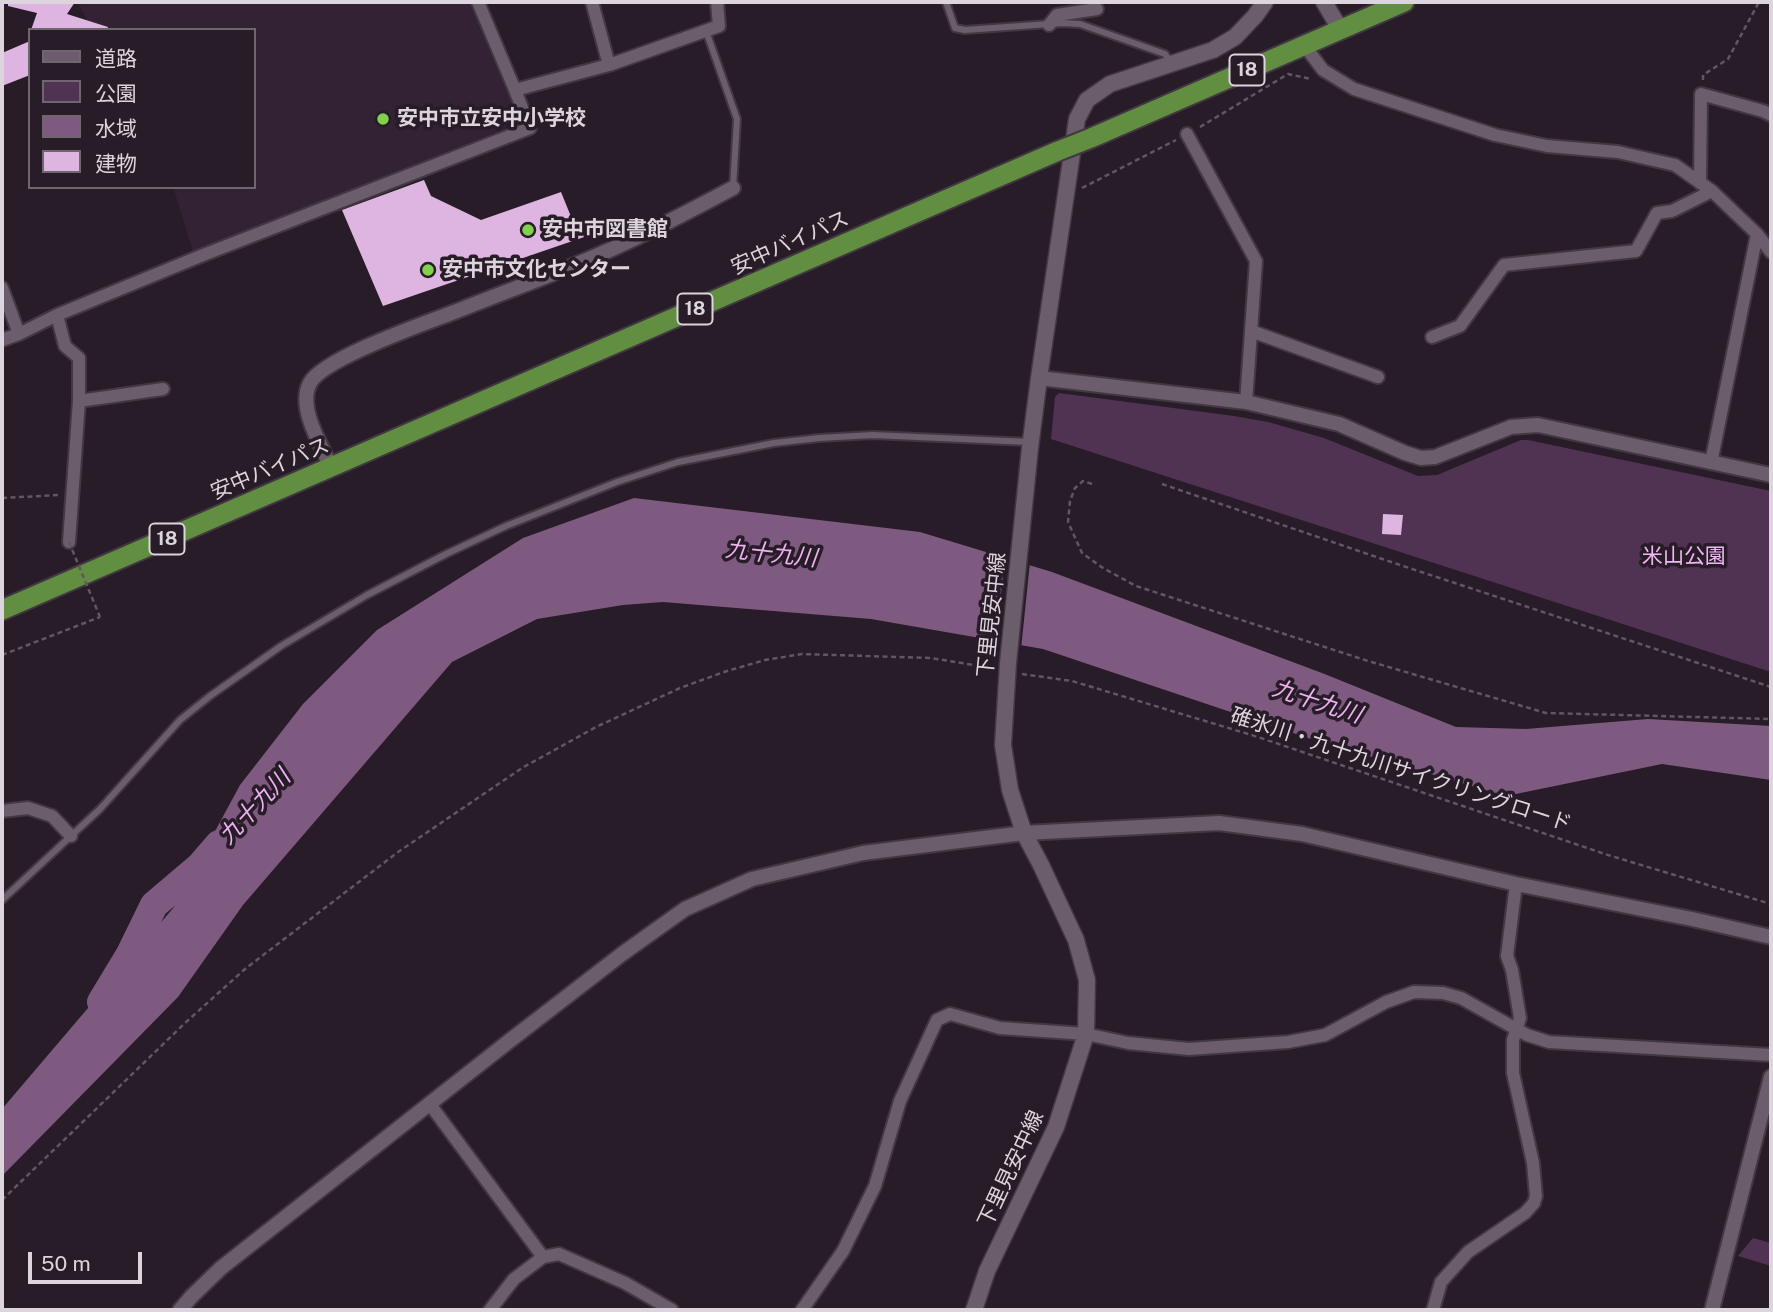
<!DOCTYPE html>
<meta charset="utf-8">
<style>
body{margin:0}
#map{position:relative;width:1773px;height:1312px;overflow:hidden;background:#281c28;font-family:"Public Sans","Noto Sans JP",sans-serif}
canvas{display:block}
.frame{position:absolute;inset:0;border:4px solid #ddd5dd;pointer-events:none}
.legend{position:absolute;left:28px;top:28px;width:228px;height:161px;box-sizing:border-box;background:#281c28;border:2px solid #706670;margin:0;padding:9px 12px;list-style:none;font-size:21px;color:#ddd5dd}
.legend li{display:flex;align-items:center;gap:14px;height:35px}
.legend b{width:35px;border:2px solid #706670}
.scale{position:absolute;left:28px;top:1252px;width:114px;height:32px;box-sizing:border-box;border:4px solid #ddd5dd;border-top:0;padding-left:9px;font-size:21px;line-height:24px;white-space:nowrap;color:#ddd5dd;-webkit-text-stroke:5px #281c28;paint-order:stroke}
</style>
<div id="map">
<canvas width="1773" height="1312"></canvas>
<div class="frame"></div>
<ul class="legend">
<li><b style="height:9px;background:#6b5d6b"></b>道路</li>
<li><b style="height:19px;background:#503352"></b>公園</li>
<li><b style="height:19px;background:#7e5a80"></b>水域</li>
<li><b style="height:19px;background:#deb5e0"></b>建物</li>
</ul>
<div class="scale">50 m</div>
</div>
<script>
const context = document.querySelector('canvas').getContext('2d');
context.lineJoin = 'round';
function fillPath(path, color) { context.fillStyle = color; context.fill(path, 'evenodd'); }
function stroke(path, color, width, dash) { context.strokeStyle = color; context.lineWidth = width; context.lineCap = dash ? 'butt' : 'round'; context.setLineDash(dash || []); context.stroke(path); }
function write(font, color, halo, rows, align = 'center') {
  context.font = font + ' "Public Sans","Noto Sans JP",sans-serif'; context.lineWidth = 7; context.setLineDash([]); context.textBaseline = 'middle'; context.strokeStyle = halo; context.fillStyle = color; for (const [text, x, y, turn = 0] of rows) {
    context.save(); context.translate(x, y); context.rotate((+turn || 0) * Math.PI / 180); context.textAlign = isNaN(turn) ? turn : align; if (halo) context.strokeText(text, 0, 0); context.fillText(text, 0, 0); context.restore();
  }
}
fillPath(new Path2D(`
 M 83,2 L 472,2 L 517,110 L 506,128 L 193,252 L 173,187 L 254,187 L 254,30 L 92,30 L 78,3 Z`), '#322233');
fillPath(new Path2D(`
 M 1059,393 L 1234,416 L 1268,422 L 1324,438 L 1418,476 L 1437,475 L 1521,440 L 1528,440 L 1771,491 L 1771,672 L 1051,439 L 1055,397 Z
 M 1753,1238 L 1771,1243 L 1771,1266 L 1738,1256 Z`), '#503352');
fillPath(new Path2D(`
 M 634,498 L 920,532 L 1052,572 L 1322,673 L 1456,727 L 1526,729 L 1648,719 L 1771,726 L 1771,780 L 1662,764 L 1506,796 L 1314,740 L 1043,649 L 871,619 L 663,602 L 623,605 L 537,619 L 452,662 L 243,905 L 178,997 L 2,1176 L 2,1109 L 174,907 L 240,785 L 303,704 L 377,630 L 523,538 Z`), '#7e5a80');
fillPath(new Path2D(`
 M 1005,554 L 1030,562 L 1021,649 L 996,644 Z`), '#281c28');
stroke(new Path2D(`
 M 101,1002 L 130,954 L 154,905 L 200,866 L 219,844`), '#7e5a80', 28);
fillPath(new Path2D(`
 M 8,2 L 75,2 L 67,14 L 108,27 L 107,30 L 31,30 L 37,13 L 8,6 Z
 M 30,41 L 30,75 L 2,86 L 2,53 Z
 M 424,180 L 431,196 L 481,220 L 561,192 L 574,224 L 588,219 L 593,234 L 383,306 L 342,210 Z
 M 1383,514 L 1403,515 L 1401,535 L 1382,534 Z`), '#deb5e0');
const service = new Path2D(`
 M 946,2 L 955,28 L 965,30 L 1063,23 L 1080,24 L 1165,54 L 1171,63
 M 706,31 L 737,119 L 733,188
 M 2,900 L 100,809 L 180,720 L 210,696 L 281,646 L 367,595 L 446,554 L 506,526 L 617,482 L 678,462 L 774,443 L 819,438 L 873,435 L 1029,442`);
const minor = new Path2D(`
 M 478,2 L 515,90 L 609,65 L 719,26 L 717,2
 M 592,2 L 609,65
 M 1049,25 L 1057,15 L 1097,9
 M 1304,45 L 1323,70 L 1354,89 L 1495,135 L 1547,146 L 1618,152 L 1675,165 L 1712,191 L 1757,234 L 1771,252
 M 1187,134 L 1256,261 L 1246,402
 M 1700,183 L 1701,94 L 1763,111 L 1771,115
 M 2,288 L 19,334
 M 57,315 L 65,346 L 79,358 L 79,401 L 69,542
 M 1251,331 L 1378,377
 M 1432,337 L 1460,326 L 1504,265 L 1636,251 L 1657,213 L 1672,211 L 1712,191
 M 2,340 L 19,334 L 57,315 L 203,255 L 530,128 L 515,90
 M 79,401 L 163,389
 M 1711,463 L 1757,234
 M 2,811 L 28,808 L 52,816 L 71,836
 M 429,1103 L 543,1257
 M 490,1310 L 514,1279 L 543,1257 L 559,1254 L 625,1283 L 672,1310
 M 802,1310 L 843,1251 L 875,1186 L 900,1101 L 937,1020 L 950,1014 L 1000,1028 L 1086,1034 L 1128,1043 L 1189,1049 L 1288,1042 L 1325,1035 L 1386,1002 L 1414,992 L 1443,993 L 1461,998 L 1527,1035 L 1549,1042 L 1771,1055
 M 1433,1310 L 1441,1282 L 1468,1252 L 1525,1213 L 1534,1203 L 1536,1196 L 1533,1163 L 1513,1073 L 1513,1040 L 1520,1018 L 1512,970 L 1507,956 L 1516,884`);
const tertiary = new Path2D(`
 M 1039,378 L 1246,402 L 1339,424 L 1405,453 L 1421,458 L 1435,457 L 1511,427 L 1538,425 L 1771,475
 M 331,467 C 321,445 297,407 310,383 C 323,358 428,322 457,311 C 506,291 556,274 605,252 C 649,233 691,210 733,188
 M 180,1310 L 191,1297 L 221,1268 L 508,1042 L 622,954 L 685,909 L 752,879 L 863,853 L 1024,833 L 1219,823 L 1302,834 L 1516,884 L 1692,919 L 1771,937
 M 1712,1310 L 1771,1077`);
const secondary = new Path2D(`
 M 1324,2 L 1340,29
 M 974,1310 L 987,1271 L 1056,1127 L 1086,1034 L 1087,980 L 1076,940 L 1041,865 L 1024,833 L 1010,790 L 1003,745 L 1008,663 L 1030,448 L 1039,378 L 1077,119 L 1087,100 L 1110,84 L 1213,50 L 1235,37 L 1255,16 L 1265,2`);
const trunk = new Path2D(`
 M 1091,138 L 1404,2
 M 2,610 L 1058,151`);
stroke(service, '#413842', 10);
stroke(minor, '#413842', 16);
stroke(tertiary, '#413842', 18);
stroke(secondary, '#413842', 19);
stroke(trunk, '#413842', 23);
stroke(new Path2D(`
 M 1703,80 L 1703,75 L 1728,59 L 1759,2
 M 1200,127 L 1288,74 L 1311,79
 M 1082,188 L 1176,140
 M 1092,484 L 1083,481 L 1075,488 L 1070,501 L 1068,522 L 1082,553 L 1103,568 L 1136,586 L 1368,661 L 1546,713 L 1771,719
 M 1162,484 L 1400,565 L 1771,687
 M 2,498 L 59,495
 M 2,655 L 100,617
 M 1022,674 L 1072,681 L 1255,736 L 1608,855 L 1771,904
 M 2,1200 L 185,1023 L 245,969 L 398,852 L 522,768 L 596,727 L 680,688 L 724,672 L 765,660 L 802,654 L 931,658 L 992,668`), '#615661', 2.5, [5, 3.5]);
stroke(service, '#6b5d6b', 6);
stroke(minor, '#6b5d6b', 12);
stroke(tertiary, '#6b5d6b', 14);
stroke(secondary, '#6b5d6b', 16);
stroke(trunk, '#628e42', 19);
const trunkBridge = new Path2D(`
 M 1058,151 L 1091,138`);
stroke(trunkBridge, '#413842', 23, []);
stroke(new Path2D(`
 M 69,542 L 100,617`), '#615661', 2.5, [5, 3.5]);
stroke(trunkBridge, '#628e42', 19);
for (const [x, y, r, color] of [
 [383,119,7,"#82d04f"],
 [528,230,7,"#82d04f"],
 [428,270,7,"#82d04f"]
]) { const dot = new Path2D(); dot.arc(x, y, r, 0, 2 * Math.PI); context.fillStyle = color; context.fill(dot); stroke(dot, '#281c28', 2.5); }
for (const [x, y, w] of [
 [1247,70,35],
 [695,309,35],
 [167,539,35]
]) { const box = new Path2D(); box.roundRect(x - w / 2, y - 15.5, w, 31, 5); context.fillStyle = '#281c28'; context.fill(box); stroke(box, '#ddd5dd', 2); }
write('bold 19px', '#ddd5dd', null, [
 ["18",1247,70],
 ["18",695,309],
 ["18",167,539]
]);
write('bold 21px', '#ddd5dd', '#281c28', [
 ["安中市立安中小学校",397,119],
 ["安中市図書館",542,230],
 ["安中市文化センター",442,270]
], 'left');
write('21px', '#ddd5dd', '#281c28', [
 ["安中バイパス",790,243,-24],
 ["安中バイパス",270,469,-23],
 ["下里見安中線",992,615,-84],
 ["碓氷川・九十九川サイクリングロード",1401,770,18],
 ["下里見安中線",1011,1169,-65]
]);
write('21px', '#f1b7f5', '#281c28', [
 ["米山公園",1684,557]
]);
write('italic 23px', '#ecb2ef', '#281c28', [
 ["九十九川",771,554,6],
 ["九十九川",1317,702,18],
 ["九十九川",255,807,-47]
]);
</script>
